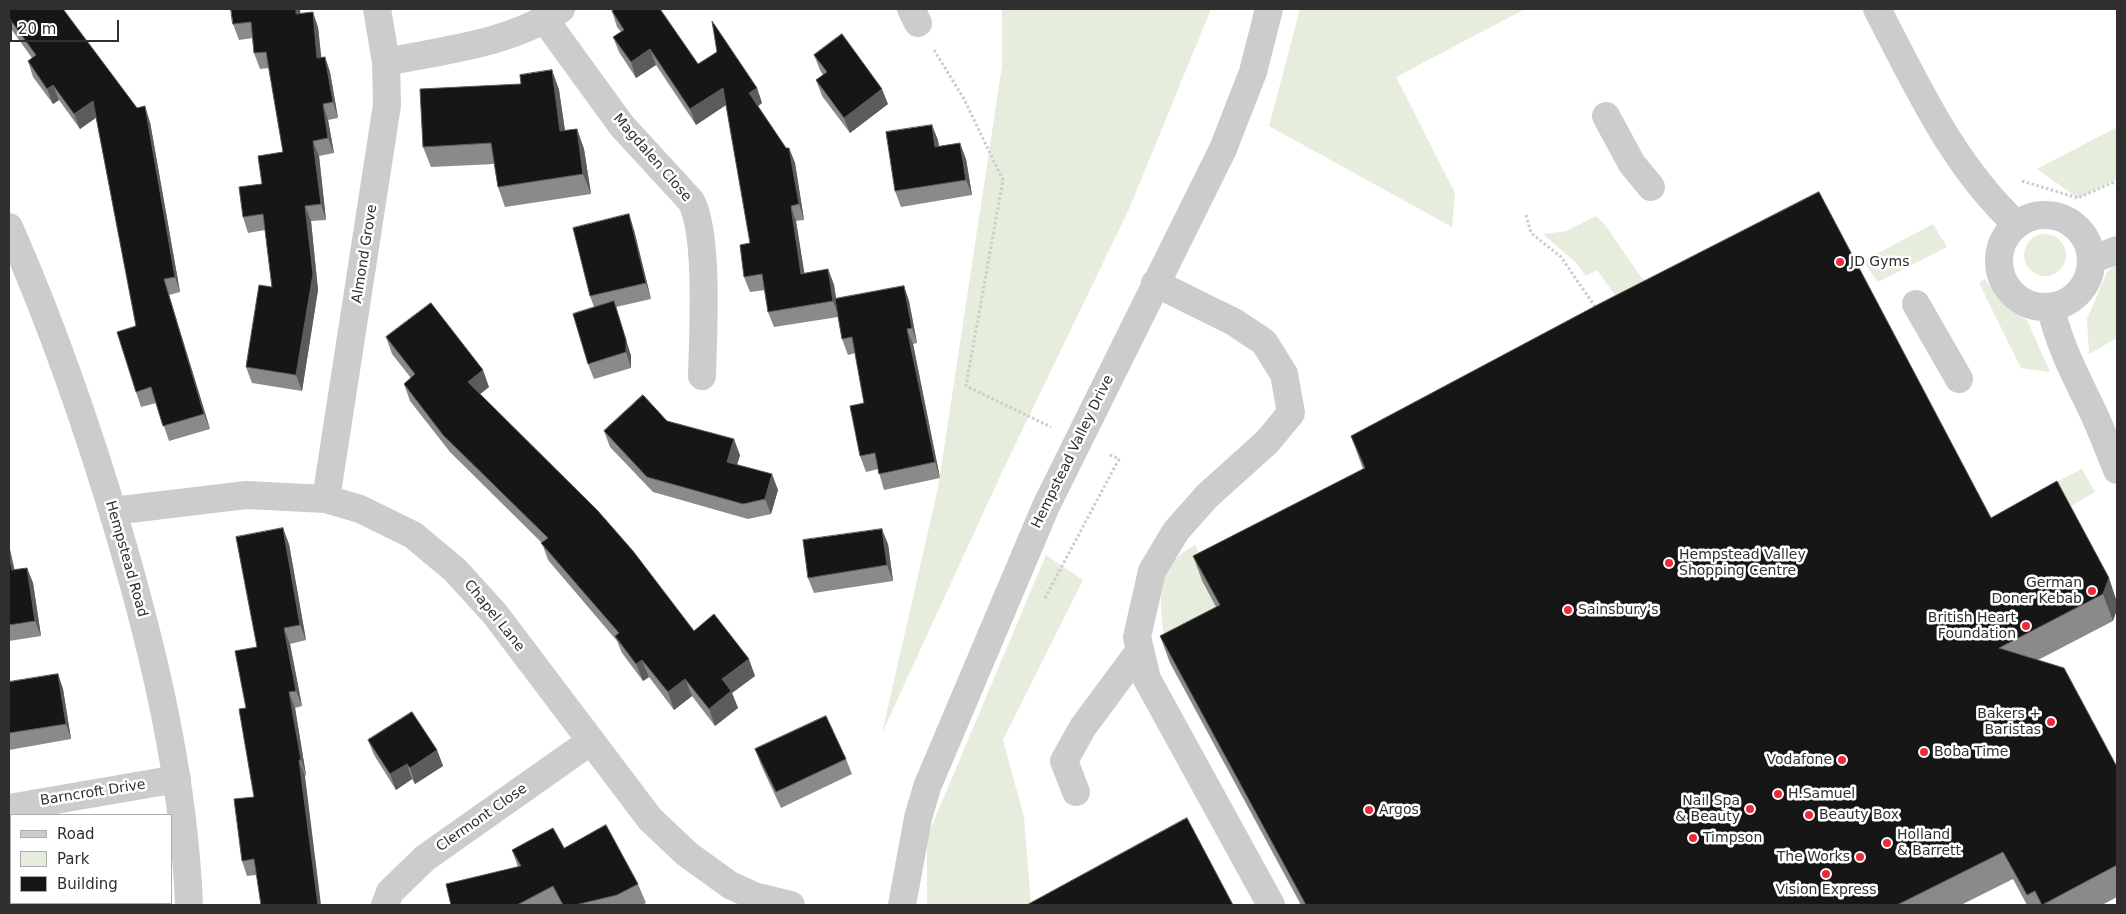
<!DOCTYPE html>
<style>
body{margin:0}
#map{position:relative;width:2126px;height:914px;overflow:hidden;background:#fff;font-family:"DejaVu Sans",sans-serif}
canvas{display:block}
.frame{position:absolute;inset:0;border:10px solid #2f2f2f;pointer-events:none}
.legend{position:absolute;left:10px;top:814px;width:162px;height:90px;box-sizing:border-box;background:#fff;border:1px solid #acacac;margin:0;padding:6px 9px;list-style:none;font-size:15px;color:#2f2f2f}
.legend li{display:flex;align-items:center;gap:10px;height:25px}
.legend b{width:25px;border:1px solid #acacac}
.scale{position:absolute;left:10px;top:20px;width:109px;height:22px;box-sizing:border-box;border:2px solid #2f2f2f;border-top:0;padding-left:6px;font-size:15px;line-height:18px;white-space:nowrap;color:#2f2f2f;-webkit-text-stroke:4px #fff;paint-order:stroke}
</style>
<div id="map">
<canvas width="2126" height="914"></canvas>
<div class="frame"></div>
<ul class="legend">
<li><b style="height:6px;background:#ccc"></b>Road</li>
<li><b style="height:14px;background:#e6eddc"></b>Park</li>
<li><b style="height:14px;background:#161616"></b>Building</li>
</ul>
<div class="scale">20 m</div>
</div>
<script>
const context = document.querySelector('canvas').getContext('2d');
context.lineJoin = 'round';
function fillPath(path, color) { context.fillStyle = color; context.fill(path, 'evenodd'); }
function stroke(path, color, width, dash) { context.strokeStyle = color; context.lineWidth = width; context.lineCap = dash ? 'butt' : 'round'; context.setLineDash(dash || []); context.stroke(path); }
function write(font, color, halo, rows, align = 'center') {
  context.font = font + ' "DejaVu Sans",sans-serif'; context.lineWidth = 5; context.setLineDash([]); context.textBaseline = 'middle'; context.strokeStyle = halo; context.fillStyle = color; for (const [text, x, y, turn = 0] of rows) {
    context.save(); context.translate(x, y); context.rotate((+turn || 0) * Math.PI / 180); context.textAlign = isNaN(turn) ? turn : align; if (halo) context.strokeText(text, 0, 0); context.fillText(text, 0, 0); context.restore();
  }
}
fillPath(new Path2D(`
 M 1002,9 L 1211,9 L 1129,209 L 1003,470 L 882,733 L 938,488 L 1002,66 Z
 M 1300,9 L 1525,9 L 1396,77 L 1455,193 L 1452,227 L 1269,126 Z
 M 2117,127 L 2117,179 L 2078,198 L 2037,169 Z
 M 1596,216 L 1605,225 L 1641,277 L 1666,301 L 1632,319 L 1597,270 L 1586,276 L 1575,262 L 1543,234 L 1567,231 Z
 M 1933,224 L 1947,247 L 1878,282 L 1863,261 Z
 M2024 255a21 21 0 1 1 42 0a21 21 0 1 1-42 0Z
 M 2117,262 L 2117,338 L 2089,354 L 2087,319 L 2107,272 Z
 M 1985,279 C 1997,298 2006,310 2027,320 L 2050,372 L 2021,368 L 1979,283 Z
 M 2082,469 L 2095,492 L 2051,518 L 2035,493 Z
 M 1195,545 L 1211,579 L 1202,583 L 1230,632 L 1164,636 C 1159,598 1156,565 1195,545 Z
 M 1046,555 L 1083,580 L 1003,740 L 1024,817 L 1031,905 L 927,905 L 927,837 Z`), '#e6eddc');
stroke(new Path2D(`
 M 934,50 L 964,99 L 1003,180 L 966,386 L 1051,427
 M 2022,181 L 2078,198 L 2117,181
 M 1526,215 L 1531,233 L 1561,257 L 1596,308
 M 1045,598 L 1119,459 L 1108,454`), '#ccc', 3, [2.5, 2.5]);
stroke(new Path2D(`
 M 911,9 L 918,23
 M 1877,9 C 1917,85 1952,164 2016,224
 M 545,20 L 622,126 L 691,201 C 709,235 703,334 702,376
 M 386,62 C 444,50 511,44 561,9
 M 1606,116 L 1632,164 L 1651,187
 M1999 261a46 46 0 1 1 92 0a46 46 0 1 1-92 0Z
 M 9,227 C 53,327 89,431 120,536 C 155,656 184,779 189,905
 M 2091,260 L 2117,250
 M 1155,283 L 1234,322 L 1264,342 L 1284,374 L 1291,413 L 1267,442 L 1207,496 L 1176,531 L 1152,571 L 1137,637 L 1147,679 L 1271,905
 M 1916,304 L 1959,379
 M 2051,308 C 2059,346 2077,378 2093,412 C 2102,431 2109,451 2117,470
 M 326,499 L 387,105 L 386,62 L 377,9
 M 113,511 L 246,495 L 326,499 L 360,509 L 413,535 L 455,570 L 495,614 L 650,819 L 687,854 L 730,885 L 754,896 L 791,905
 M 1076,792 L 1064,761 L 1083,727 L 1140,650
 M 9,808 L 177,779
 M 385,905 L 390,892 L 425,858 L 591,741
 M 902,905 L 918,818 L 927,787 L 1046,506 L 1223,149 L 1253,72 L 1269,9`), '#ccc', 28);
fillPath(new Path2D(`
 M 9,9 L 137,108 L 150,122 L 180,292 L 169,295 L 210,429 L 169,441 L 156,403 L 141,407 L 136,392 L 136,326 L 96,118 L 80,129 L 59,100 L 53,104 L 33,77 L 28,61 L 32,58 L 9,26 Z
 M 300,9 L 300,13 L 318,27 L 321,57 L 325,57 L 330,72 L 338,118 L 328,120 L 334,153 L 319,156 L 326,220 L 311,221 L 318,290 L 302,391 L 252,383 L 246,367 L 272,287 L 265,230 L 248,233 L 243,217 L 262,184 L 283,152 L 269,68 L 260,69 L 254,53 L 253,38 L 239,40 L 233,24 Z
 M 612,11 L 698,64 L 757,88 L 762,103 L 758,106 L 786,148 L 789,148 L 795,163 L 804,220 L 796,221 L 804,273 L 828,269 L 834,285 L 836,298 L 904,286 L 909,301 L 917,343 L 913,344 L 940,478 L 884,490 L 878,469 L 866,472 L 860,456 L 864,403 L 855,353 L 848,355 L 842,339 L 838,317 L 774,327 L 768,312 L 765,290 L 750,292 L 744,277 L 750,243 L 726,105 L 696,125 L 656,65 L 636,78 L 619,52 L 613,37 L 621,32 L 617,27 Z
 M 814,55 L 888,104 L 850,133 L 822,96 L 816,80 L 823,75 L 820,70 Z
 M 552,70 L 559,90 L 565,131 L 577,129 L 584,149 L 591,194 L 505,207 L 498,187 L 494,164 L 431,167 L 423,147 L 521,84 Z
 M 938,140 L 939,147 L 966,159 L 972,195 L 901,207 L 895,191 Z
 M 634,230 L 651,299 L 616,307 L 631,356 L 631,368 L 594,379 L 588,364 L 594,307 L 590,296 Z
 M 386,337 L 489,387 L 480,394 L 694,631 L 755,676 L 732,693 L 738,708 L 715,726 L 692,696 L 674,710 L 649,677 L 643,681 L 622,653 L 617,641 L 548,560 L 542,543 L 450,452 L 410,401 L 404,384 L 411,378 L 392,354 Z
 M 667,421 L 740,455 L 737,465 L 778,490 L 771,514 L 748,519 L 653,492 L 610,447 L 604,431 Z
 M 1351,436 L 1991,518 L 2109,578 L 2113,621 L 2038,660 L 2117,767 L 2117,897 L 2102,905 L 2027,905 L 2013,879 L 1961,905 L 1301,905 L 1170,663 L 1160,636 L 1216,607 L 1203,583 L 1193,556 L 1363,469 Z
 M 289,544 L 306,640 L 290,644 L 302,706 L 295,708 L 306,775 L 305,776 L 256,875 L 247,876 L 242,861 L 254,797 L 246,708 L 257,647 Z
 M 888,544 L 893,581 L 814,593 L 808,578 Z
 M 9,545 L 14,570 L 27,568 L 33,583 L 41,636 L 9,641 Z
 M 58,674 L 63,689 L 71,739 L 9,750 L 9,682 Z
 M 368,740 L 437,750 L 443,766 L 415,784 L 412,779 L 396,790 L 374,755 Z
 M 755,749 L 846,759 L 852,774 L 781,808 L 761,765 Z
 M 564,848 L 638,884 L 646,903 L 642,905 L 451,905 L 518,867 L 512,850 Z
 M 11,903 L 63,903 L 50,905 L 9,905 Z`), '#8a8a8a');
fillPath(new Path2D(`
 M 296,9 L 300,9 L 302,29 L 296,14 Z
 M 313,12 L 318,27 L 323,73 L 317,58 Z
 M 650,49 L 656,65 L 636,78 L 631,62 Z
 M 325,57 L 330,72 L 338,118 L 333,102 Z
 M 552,70 L 559,90 L 568,151 L 560,131 Z
 M 53,85 L 59,100 L 53,104 L 47,89 Z
 M 723,88 L 729,103 L 696,125 L 690,109 Z
 M 757,88 L 762,103 L 754,109 L 749,93 Z
 M 882,89 L 888,104 L 850,133 L 844,118 Z
 M 93,101 L 98,116 L 80,129 L 74,114 Z
 M 323,104 L 328,120 L 334,153 L 328,138 Z
 M 145,106 L 150,122 L 180,292 L 175,277 Z
 M 932,125 L 938,140 L 941,163 L 935,147 Z
 M 577,129 L 584,149 L 591,194 L 583,174 Z
 M 313,141 L 319,156 L 326,220 L 321,204 Z
 M 960,143 L 966,159 L 972,195 L 966,180 Z
 M 789,148 L 795,163 L 804,220 L 799,204 Z
 M 305,206 L 311,221 L 318,290 L 302,391 L 296,375 Z
 M 791,206 L 796,221 L 807,289 L 801,274 Z
 M 629,214 L 634,230 L 651,299 L 646,283 Z
 M 828,269 L 834,285 L 839,317 L 833,301 Z
 M 164,279 L 169,295 L 210,429 L 204,414 Z
 M 904,286 L 909,301 L 917,343 L 912,328 Z
 M 614,301 L 619,317 L 631,356 L 631,368 L 626,352 Z
 M 907,329 L 913,344 L 940,478 L 935,462 Z
 M 483,370 L 489,387 L 474,399 L 468,382 Z
 M 734,439 L 740,455 L 733,478 L 727,462 Z
 M 772,474 L 778,490 L 771,514 L 765,499 Z
 M 283,528 L 289,544 L 306,640 L 300,625 Z
 M 882,529 L 888,544 L 893,581 L 887,565 Z
 M 9,545 L 18,585 L 12,570 L 9,554 Z
 M 27,568 L 33,583 L 41,636 L 35,621 Z
 M 2109,578 L 2117,602 L 2117,610 L 2113,621 L 2103,594 Z
 M 284,628 L 290,644 L 302,706 L 296,691 Z
 M 749,659 L 755,676 L 732,693 L 738,708 L 715,726 L 709,709 L 722,679 Z
 M 642,660 L 649,677 L 643,681 L 636,664 Z
 M 58,674 L 63,689 L 71,739 L 66,724 Z
 M 685,679 L 692,696 L 674,710 L 668,692 Z
 M 289,692 L 295,708 L 306,775 L 301,760 Z
 M 437,750 L 443,766 L 415,784 L 410,768 Z
 M 299,760 L 305,776 L 321,905 L 318,905 L 316,894 Z
 M 407,764 L 412,779 L 396,790 L 390,774 Z`), '#5c5c5c');
const building = new Path2D(`
 M 9,9 L 63,9 L 137,108 L 145,106 L 175,277 L 164,279 L 204,414 L 163,426 L 151,387 L 136,392 L 117,332 L 136,326 L 93,101 L 74,114 L 53,85 L 47,89 L 28,61 L 36,55 L 9,18 Z
 M 231,9 L 296,9 L 296,14 L 313,12 L 317,58 L 325,57 L 333,102 L 323,104 L 328,138 L 313,141 L 321,204 L 305,206 L 313,274 L 296,375 L 246,367 L 259,285 L 272,287 L 263,214 L 243,217 L 239,187 L 262,184 L 258,156 L 283,152 L 266,52 L 254,53 L 251,22 L 233,24 Z
 M 615,9 L 660,9 L 698,64 L 717,52 L 712,21 L 757,88 L 749,93 L 786,148 L 789,148 L 799,204 L 791,206 L 801,274 L 828,269 L 833,301 L 768,312 L 762,274 L 744,277 L 740,245 L 750,243 L 723,88 L 690,109 L 650,49 L 631,62 L 613,37 L 624,30 L 612,11 Z
 M 842,34 L 882,89 L 844,118 L 816,80 L 827,72 L 814,55 Z
 M 552,70 L 560,131 L 577,129 L 583,174 L 498,187 L 491,143 L 423,147 L 420,89 L 521,84 L 520,75 Z
 M 932,125 L 935,147 L 960,143 L 966,180 L 895,191 L 886,132 Z
 M 1819,192 L 1991,518 L 2057,481 L 2109,578 L 2103,594 L 1999,648 L 2064,668 L 2117,767 L 2117,865 L 2042,905 L 2035,891 L 2027,895 L 2003,852 L 1897,905 L 1306,905 L 1160,636 L 1220,605 L 1193,556 L 1365,468 L 1351,436 L 1601,303 Z
 M 629,214 L 646,283 L 590,296 L 573,228 Z
 M 904,286 L 912,328 L 907,329 L 935,462 L 879,474 L 875,453 L 860,456 L 850,406 L 864,403 L 852,337 L 842,339 L 835,299 Z
 M 614,301 L 626,340 L 626,352 L 588,364 L 573,314 Z
 M 431,303 L 483,370 L 468,382 L 598,511 L 633,551 L 694,631 L 714,614 L 749,659 L 722,679 L 731,691 L 709,709 L 685,679 L 668,692 L 642,660 L 636,664 L 615,636 L 619,633 L 541,543 L 548,538 L 443,435 L 404,384 L 415,374 L 386,337 Z
 M 643,395 L 667,421 L 734,439 L 727,462 L 772,474 L 765,499 L 743,504 L 647,477 L 604,431 Z
 M 283,528 L 300,625 L 284,628 L 296,691 L 289,692 L 301,760 L 299,760 L 318,905 L 261,905 L 254,859 L 242,861 L 234,799 L 254,797 L 239,709 L 246,708 L 235,651 L 257,647 L 236,537 Z
 M 882,529 L 887,565 L 808,578 L 803,540 Z
 M 9,554 L 12,570 L 27,568 L 35,621 L 9,625 Z
 M 58,674 L 66,724 L 9,733 L 9,682 Z
 M 412,712 L 437,750 L 410,768 L 407,764 L 390,774 L 368,740 Z
 M 826,716 L 846,759 L 776,792 L 755,749 Z
 M 1187,818 L 1233,905 L 1027,905 Z
 M 606,825 L 638,884 L 617,895 L 575,905 L 563,905 L 553,886 L 517,905 L 451,905 L 446,884 L 521,866 L 512,850 L 553,828 L 564,848 Z
 M 11,851 L 11,903 L 27,903 L 9,905 L 9,852 Z`);
fillPath(building, '#161616');
stroke(building, '#5c5c5c', 1);
for (const [x, y, r, color] of [
 [1840,262,5,"#ed2a3e"],
 [1669,563,5,"#ed2a3e"],
 [2092,591,5,"#ed2a3e"],
 [1568,610,5,"#ed2a3e"],
 [2026,626,5,"#ed2a3e"],
 [2051,722,5,"#ed2a3e"],
 [1924,752,5,"#ed2a3e"],
 [1842,760,5,"#ed2a3e"],
 [1778,794,5,"#ed2a3e"],
 [1750,809,5,"#ed2a3e"],
 [1369,810,5,"#ed2a3e"],
 [1809,815,5,"#ed2a3e"],
 [1693,838,5,"#ed2a3e"],
 [1887,843,5,"#ed2a3e"],
 [1860,857,5,"#ed2a3e"],
 [1826,874,5,"#ed2a3e"]
]) { const dot = new Path2D(); dot.arc(x, y, r, 0, 2 * Math.PI); context.fillStyle = color; context.fill(dot); stroke(dot, '#fff', 2); }
write('14px', '#2f2f2f', '#fff', [
 ["Magdalen Close",652,158,49],
 ["Almond Grove",365,254,-81],
 ["Hempstead Valley Drive",1073,452,-64],
 ["Hempstead Road",126,559,74],
 ["Chapel Lane",494,616,51],
 ["Barncroft Drive",93,793,-9],
 ["Clermont Close",482,818,-35]
]);
write('14px', '#2f2f2f', '#fff', [
 ["JD Gyms",1850,262],
 ["Hempstead Valley",1679,555],
 ["Shopping Centre",1679,571],
 ["German",2082,583,"right"],
 ["Doner Kebab",2082,599,"right"],
 ["Sainsbury's",1578,610],
 ["British Heart",2016,618,"right"],
 ["Foundation",2016,634,"right"],
 ["Bakers +",2041,714,"right"],
 ["Baristas",2041,730,"right"],
 ["Boba Time",1934,752],
 ["Vodafone",1832,760,"right"],
 ["H.Samuel",1788,794],
 ["Nail Spa",1740,801,"right"],
 ["& Beauty",1740,817,"right"],
 ["Argos",1379,810],
 ["Beauty Box",1819,815],
 ["Holland",1897,835],
 ["& Barrett",1897,851],
 ["Timpson",1703,838],
 ["The Works",1850,857,"right"],
 ["Vision Express",1826,890,"center"]
], 'left');
</script>
